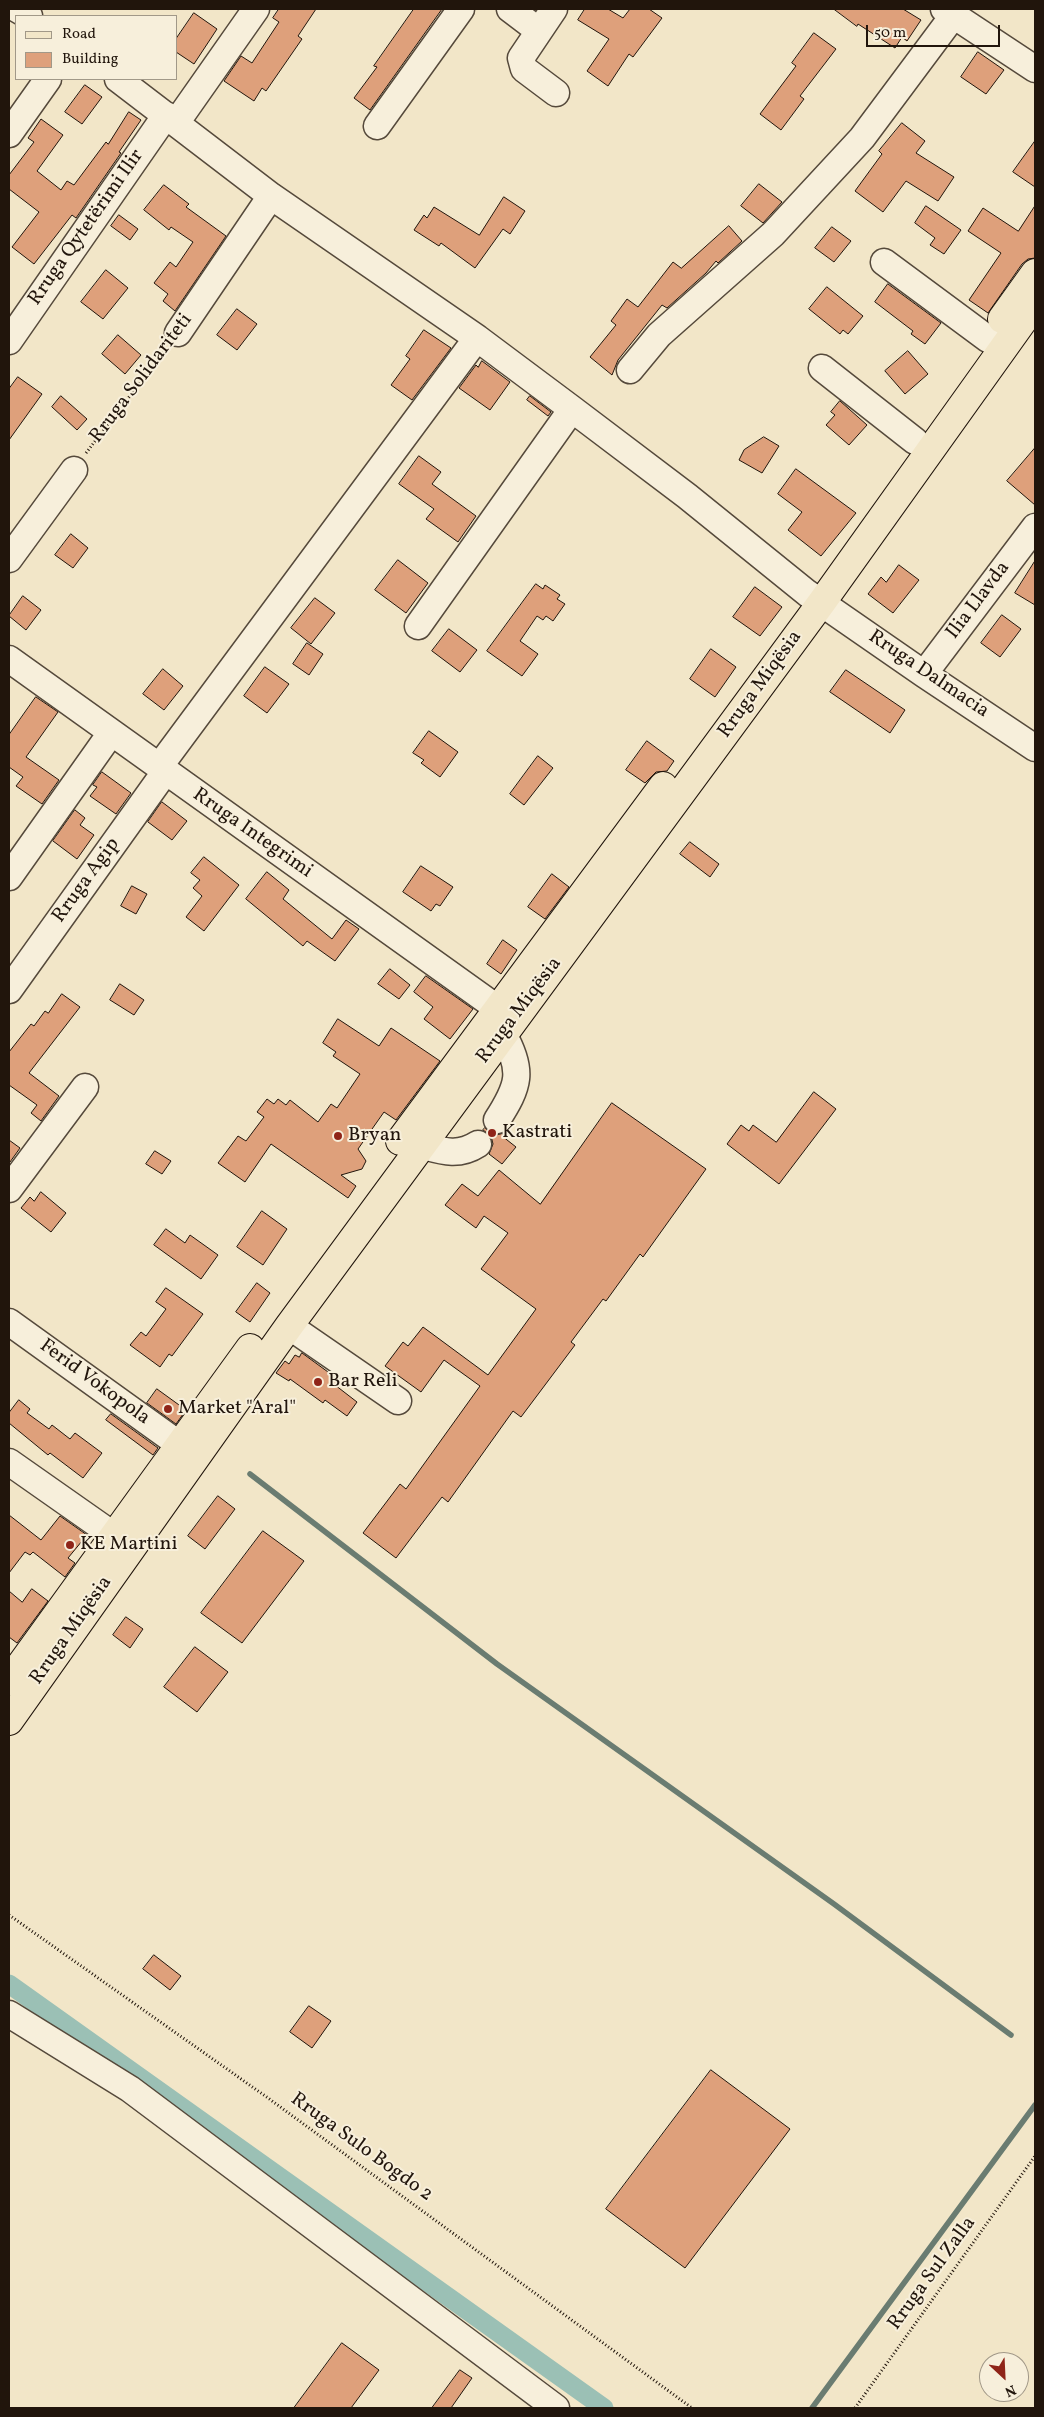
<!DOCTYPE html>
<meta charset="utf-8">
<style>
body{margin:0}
#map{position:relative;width:1044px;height:2417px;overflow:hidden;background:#f2e6c8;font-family:Vollkorn,serif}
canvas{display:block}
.frame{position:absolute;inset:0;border:10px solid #21150c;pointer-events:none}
.legend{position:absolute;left:15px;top:15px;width:162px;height:65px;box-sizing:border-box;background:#f7efdb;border:1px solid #a19888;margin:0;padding:6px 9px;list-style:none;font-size:15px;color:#21150c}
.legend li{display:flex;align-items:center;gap:10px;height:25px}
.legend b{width:25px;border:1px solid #a19888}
.north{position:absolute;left:979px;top:2352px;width:50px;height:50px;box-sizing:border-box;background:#f7efdb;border:1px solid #a19888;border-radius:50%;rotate:155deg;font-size:14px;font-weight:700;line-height:20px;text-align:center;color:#21150c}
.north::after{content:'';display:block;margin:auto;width:18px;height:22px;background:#8f2418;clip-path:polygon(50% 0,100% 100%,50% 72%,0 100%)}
.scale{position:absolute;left:866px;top:25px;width:134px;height:22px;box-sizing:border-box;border:2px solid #21150c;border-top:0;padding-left:6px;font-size:15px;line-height:18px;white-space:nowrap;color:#21150c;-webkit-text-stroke:4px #f7efdb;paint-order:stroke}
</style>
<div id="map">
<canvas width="1044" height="2417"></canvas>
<div class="frame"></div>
<ul class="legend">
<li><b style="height:6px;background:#f2e6c8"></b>Road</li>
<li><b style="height:14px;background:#dea07b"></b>Building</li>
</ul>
<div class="north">N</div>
<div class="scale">50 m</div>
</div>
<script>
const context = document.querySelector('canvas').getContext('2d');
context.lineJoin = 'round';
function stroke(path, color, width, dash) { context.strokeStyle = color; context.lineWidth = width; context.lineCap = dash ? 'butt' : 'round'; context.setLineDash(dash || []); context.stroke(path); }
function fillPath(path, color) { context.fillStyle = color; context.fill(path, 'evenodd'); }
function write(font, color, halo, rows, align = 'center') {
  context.font = font + ' Vollkorn,serif'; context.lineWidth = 4; context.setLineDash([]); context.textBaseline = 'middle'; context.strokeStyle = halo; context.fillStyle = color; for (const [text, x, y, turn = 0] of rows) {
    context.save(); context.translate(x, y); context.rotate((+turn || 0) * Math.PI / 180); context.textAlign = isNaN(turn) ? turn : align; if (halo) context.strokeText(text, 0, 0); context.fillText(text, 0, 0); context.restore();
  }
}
stroke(new Path2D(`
 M 250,1474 L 497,1664 L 834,1904 L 1011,2035
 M 812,2408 L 1035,2105`), '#6a7c71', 5.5);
stroke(new Path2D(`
 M 9,1984 L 604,2408`), '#9bc0b5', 19);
const building = new Path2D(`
 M 279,9 L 316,9 L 298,36 L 302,39 L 266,91 L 262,88 L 254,101 L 224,81 L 241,56 L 252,63 L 279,22 L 273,18 Z
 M 414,9 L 442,9 L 370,110 L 354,98 L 377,67 L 374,66 Z
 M 585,9 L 608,9 L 623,18 L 630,9 L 649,9 L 662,18 L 633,57 L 629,54 L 608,86 L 587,71 L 609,39 L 578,20 Z
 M 834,9 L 903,9 L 921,20 L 907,41 L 902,37 L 895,48 L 858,24 L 857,26 Z
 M 194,13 L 217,29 L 194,64 L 176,52 L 176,39 Z
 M 814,33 L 836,49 L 800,96 L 804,99 L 781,130 L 760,114 L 796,66 L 792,63 Z
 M 978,52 L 1004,70 L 986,94 L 961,77 Z
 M 85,85 L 102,97 L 82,124 L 65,112 Z
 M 129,112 L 141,120 L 119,152 L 121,153 L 76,218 L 72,215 L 34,264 L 12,247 L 39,212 L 9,189 L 9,175 L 34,142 L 28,138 L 41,119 L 63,135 L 37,171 L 61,190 L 67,181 L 74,185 L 106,142 L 108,144 Z
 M 902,123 L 925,141 L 916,153 L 954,177 L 938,201 L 906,181 L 883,212 L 855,191 L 882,154 L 879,151 Z
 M 1035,141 L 1035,187 L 1013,172 Z
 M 759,184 L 782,202 L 763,223 L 741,206 Z
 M 164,185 L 189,204 L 186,207 L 226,236 L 175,311 L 163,301 L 168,294 L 154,283 L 170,262 L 176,267 L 193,242 L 171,227 L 169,230 L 144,210 Z
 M 504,197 L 525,211 L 510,234 L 503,229 L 475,268 L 441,243 L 439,246 L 414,230 L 424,215 L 427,218 L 434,207 L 479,235 Z
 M 926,206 L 961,230 L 944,254 L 930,245 L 935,238 L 915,223 Z
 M 1035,206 L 1035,258 L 1028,259 L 1022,264 L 988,313 L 969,300 L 1001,253 L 968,231 L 983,208 L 1018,231 Z
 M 119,215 L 138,229 L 130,240 L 111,226 Z
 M 729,226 L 742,241 L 718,263 L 716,261 L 706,273 L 667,308 L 662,305 L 618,360 L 612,375 L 590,357 L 616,325 L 611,321 L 627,299 L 638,307 L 673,262 L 681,268 Z
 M 832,227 L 851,241 L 834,262 L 815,248 Z
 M 106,270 L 128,288 L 103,319 L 81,302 Z
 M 888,284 L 941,323 L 925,344 L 911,334 L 913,331 L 875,302 Z
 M 827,287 L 863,316 L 848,334 L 843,330 L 840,334 L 809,309 Z
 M 237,309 L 257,324 L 237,350 L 217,335 Z
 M 424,330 L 451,348 L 412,400 L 391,385 L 410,359 L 406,356 Z
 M 118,335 L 141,355 L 125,374 L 102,354 Z
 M 908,351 L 928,374 L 905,394 L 885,371 Z
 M 482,361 L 510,382 L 490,410 L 459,388 L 476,365 L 478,367 Z
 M 18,377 L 42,394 L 9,440 L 9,389 Z
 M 61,396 L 87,419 L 77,430 L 52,407 Z
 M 530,396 L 551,412 L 548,416 L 527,400 Z
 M 840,401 L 867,425 L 849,445 L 826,425 L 835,415 L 831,412 Z
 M 764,437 L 779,446 L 762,473 L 739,460 L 744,450 Z
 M 1035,448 L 1035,505 L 1007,481 Z
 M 419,456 L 441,472 L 432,484 L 476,516 L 458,542 L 426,519 L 434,509 L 399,484 Z
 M 796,469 L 856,513 L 821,556 L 788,530 L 802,512 L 778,494 Z
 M 71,534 L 88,548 L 73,568 L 55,555 Z
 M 398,560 L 428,583 L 406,613 L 375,590 Z
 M 1035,561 L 1035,605 L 1015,593 Z
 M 899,565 L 919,580 L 893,613 L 868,594 L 881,577 L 886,582 Z
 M 536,584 L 543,589 L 545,585 L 560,595 L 557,599 L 565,604 L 553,621 L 546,616 L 543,620 L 537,616 L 520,641 L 538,654 L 522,676 L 487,651 Z
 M 755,587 L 782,607 L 760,636 L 733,617 Z
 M 23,596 L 41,610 L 26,630 L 9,616 Z
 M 315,598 L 335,613 L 311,644 L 291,628 Z
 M 1002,615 L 1021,629 L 1000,657 L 981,643 Z
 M 449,629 L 477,650 L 460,672 L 432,651 Z
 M 307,643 L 323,654 L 309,675 L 293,664 Z
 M 711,649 L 736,667 L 715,697 L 690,679 Z
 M 265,667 L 289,684 L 267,713 L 244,696 Z
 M 163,669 L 183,686 L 164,710 L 143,694 Z
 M 846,670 L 905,710 L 890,733 L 830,692 Z
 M 36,697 L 58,712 L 26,757 L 59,780 L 42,804 L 16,786 L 23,777 L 9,767 L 9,735 Z
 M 429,731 L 458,752 L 440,777 L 421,763 L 424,760 L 413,753 Z
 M 647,741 L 674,761 L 667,771 L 656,772 L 645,783 L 626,770 Z
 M 538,756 L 553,768 L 524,805 L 510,794 Z
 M 102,772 L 131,793 L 116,814 L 90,796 L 97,787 L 93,785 Z
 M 162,802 L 187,821 L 172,840 L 148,822 Z
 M 75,810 L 85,818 L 80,825 L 94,835 L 77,859 L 53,841 Z
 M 690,842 L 719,864 L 710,877 L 680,854 Z
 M 204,857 L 239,885 L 204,931 L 186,917 L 202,896 L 193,888 L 200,880 L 191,873 Z
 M 421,866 L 453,887 L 440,906 L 436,904 L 431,911 L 403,892 Z
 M 267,872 L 289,890 L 283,899 L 332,939 L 346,920 L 359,929 L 335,961 L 307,941 L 303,946 L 246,899 Z
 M 552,874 L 569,887 L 545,919 L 528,907 Z
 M 132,886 L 147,894 L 136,914 L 121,906 Z
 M 503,940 L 517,950 L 501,974 L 487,964 Z
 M 390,969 L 410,985 L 399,999 L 378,984 Z
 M 426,976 L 473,1009 L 450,1039 L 424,1019 L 433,1007 L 414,992 Z
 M 120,984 L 144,1000 L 134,1015 L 110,1000 Z
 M 62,994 L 80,1007 L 29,1073 L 59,1096 L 41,1121 L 31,1113 L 37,1105 L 9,1085 L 9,1052 L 31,1024 L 34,1026 L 45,1011 L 48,1013 Z
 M 338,1019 L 379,1046 L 391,1028 L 440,1061 L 396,1120 L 384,1112 L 358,1149 L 366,1161 L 362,1169 L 341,1175 L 356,1186 L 348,1198 L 271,1144 L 245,1182 L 218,1163 L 238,1136 L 246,1141 L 264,1117 L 257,1112 L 267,1099 L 274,1104 L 278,1099 L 286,1105 L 290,1100 L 318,1122 L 331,1104 L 337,1108 L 360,1074 L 333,1056 L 336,1052 L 323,1043 Z
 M 814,1092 L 836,1109 L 779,1184 L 727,1144 L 741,1125 L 749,1131 L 753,1125 L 776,1142 Z
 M 612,1103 L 706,1169 L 643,1257 L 640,1254 L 606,1301 L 603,1299 L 571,1342 L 575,1345 L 521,1417 L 513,1411 L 448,1502 L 442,1497 L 396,1558 L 363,1533 L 400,1484 L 406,1489 L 480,1386 L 444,1360 L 421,1392 L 385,1366 L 403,1342 L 408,1346 L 423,1327 L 488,1375 L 536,1309 L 481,1269 L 508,1233 L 484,1216 L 476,1228 L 445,1205 L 462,1184 L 478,1196 L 499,1170 L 540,1204 Z
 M 485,1128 L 496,1135 L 504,1133 L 502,1136 L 516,1147 L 502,1164 L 489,1154 L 493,1144 L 491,1136 L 483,1130 Z
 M 9,1140 L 20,1148 L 10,1162 L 9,1161 Z
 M 155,1151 L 171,1161 L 162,1174 L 146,1164 Z
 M 41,1192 L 66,1213 L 51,1232 L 21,1208 L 30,1197 L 34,1201 Z
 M 262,1211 L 287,1229 L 263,1265 L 237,1247 Z
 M 166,1229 L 185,1243 L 190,1235 L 218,1255 L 201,1279 L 154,1245 Z
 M 257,1283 L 270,1293 L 250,1322 L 236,1312 Z
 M 166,1288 L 203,1314 L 172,1356 L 169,1354 L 160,1367 L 130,1345 L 141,1332 L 146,1336 L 166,1309 L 156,1302 Z
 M 302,1353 L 339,1380 L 335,1385 L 357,1402 L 347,1416 L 325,1400 L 323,1403 L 290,1379 L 289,1381 L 276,1373 L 285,1361 L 289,1364 L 295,1355 L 299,1357 Z
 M 157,1389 L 186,1410 L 176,1424 L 147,1403 Z
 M 19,1400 L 30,1409 L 27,1413 L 49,1429 L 52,1425 L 70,1439 L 75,1433 L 102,1453 L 83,1478 L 50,1453 L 48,1455 L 9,1423 L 9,1413 Z
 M 111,1414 L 158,1448 L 153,1455 L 106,1420 Z
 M 218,1496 L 235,1509 L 205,1549 L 188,1536 Z
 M 9,1515 L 41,1540 L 60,1516 L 87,1535 L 68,1558 L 75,1563 L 65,1577 L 33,1552 L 30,1555 L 25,1552 L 9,1573 Z
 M 263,1531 L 304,1561 L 242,1643 L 201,1613 Z
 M 32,1589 L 48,1601 L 17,1643 L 9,1637 L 9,1591 L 22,1602 Z
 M 126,1617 L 143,1629 L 130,1648 L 113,1635 Z
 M 195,1647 L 228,1672 L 197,1712 L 164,1687 Z
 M 154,1955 L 181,1976 L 170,1990 L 143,1969 Z
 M 309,2006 L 331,2021 L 312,2048 L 290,2032 Z
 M 711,2070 L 790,2129 L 685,2268 L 606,2209 Z
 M 342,2343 L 379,2370 L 351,2408 L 294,2408 Z
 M 460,2370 L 472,2378 L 451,2408 L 432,2408 Z`);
fillPath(building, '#dea07b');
stroke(building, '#21150c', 1);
const minor = new Path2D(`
 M 17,9 L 29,16
 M 510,9 L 539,31
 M 554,9 L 521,58 L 524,69 L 556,93
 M 944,9 L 1035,69
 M 118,79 L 271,196 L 477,338 L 572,409 L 687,496 L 807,593 L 924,674 L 1035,748
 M 176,123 L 256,9
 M 377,126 L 461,9
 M 9,134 L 48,79
 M 884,262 L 988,339
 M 178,333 L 271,196
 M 9,341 L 166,115
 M 822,368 L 915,441
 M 630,370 L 659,335 L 773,234 L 862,138 L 953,16
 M 9,559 L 74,470
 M 418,626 L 572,409
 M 9,659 L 497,1008
 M 924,674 L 1035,527
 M 159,767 L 477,338
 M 9,877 L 111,733
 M 9,990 L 165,772
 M 497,1120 C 519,1086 524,1071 503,1034
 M 420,1145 C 442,1151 458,1157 478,1144
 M 9,1189 L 85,1087
 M 9,1322 L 180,1445
 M 289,1326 L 398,1401
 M 9,1462 L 113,1535
 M 9,2014 L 130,2089 L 556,2408`);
const major = new Path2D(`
 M 1002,319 L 1035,273
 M 400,1141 L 663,786
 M 9,1681 L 250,1348
 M 9,1721 L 289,1326 L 822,602 L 1035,304`);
stroke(minor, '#55493b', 29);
stroke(major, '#21150c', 30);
stroke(new Path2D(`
 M 86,453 L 166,349
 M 9,1915 L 268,2098 L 692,2408
 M 855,2408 L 1035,2156`), '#21150c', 3, [1, 2.5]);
stroke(minor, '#f7efdb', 26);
stroke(major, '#f2e6c8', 28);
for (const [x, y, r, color] of [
 [492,1133,5,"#8f2418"],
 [338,1136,5,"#8f2418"],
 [318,1382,5,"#8f2418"],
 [168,1409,5,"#8f2418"],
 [70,1545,5,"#8f2418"]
]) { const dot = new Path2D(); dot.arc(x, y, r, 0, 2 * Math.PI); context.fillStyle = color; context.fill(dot); stroke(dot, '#f7efdb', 2); }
write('20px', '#21150c', '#f7efdb', [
 ["Rruga Qytetërimi Ilir",87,228,-55],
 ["Rruga Solidariteti",142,379,-53],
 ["Ilia Llavda",979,601,-53],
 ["Rruga Dalmacia",928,675,34],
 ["Rruga Miqësia",761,685,-54],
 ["Rruga Integrimi",252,834,35],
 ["Rruga Agip",87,881,-54],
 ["Rruga Miqësia",520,1011,-53],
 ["Ferid Vokopola",94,1383,36],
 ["Rruga Miqësia",72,1631,-55],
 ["Rruga Sulo Bogdo 2",361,2148,36],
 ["Rruga Sul Zalla",933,2274,-54]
]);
write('20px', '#21150c', '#f7efdb', [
 ["Kastrati",502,1133],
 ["Bryan",348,1136],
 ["Bar Reli",328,1382],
 ["Market \"Aral\"",178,1409],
 ["KE Martini",80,1545]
], 'left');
</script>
